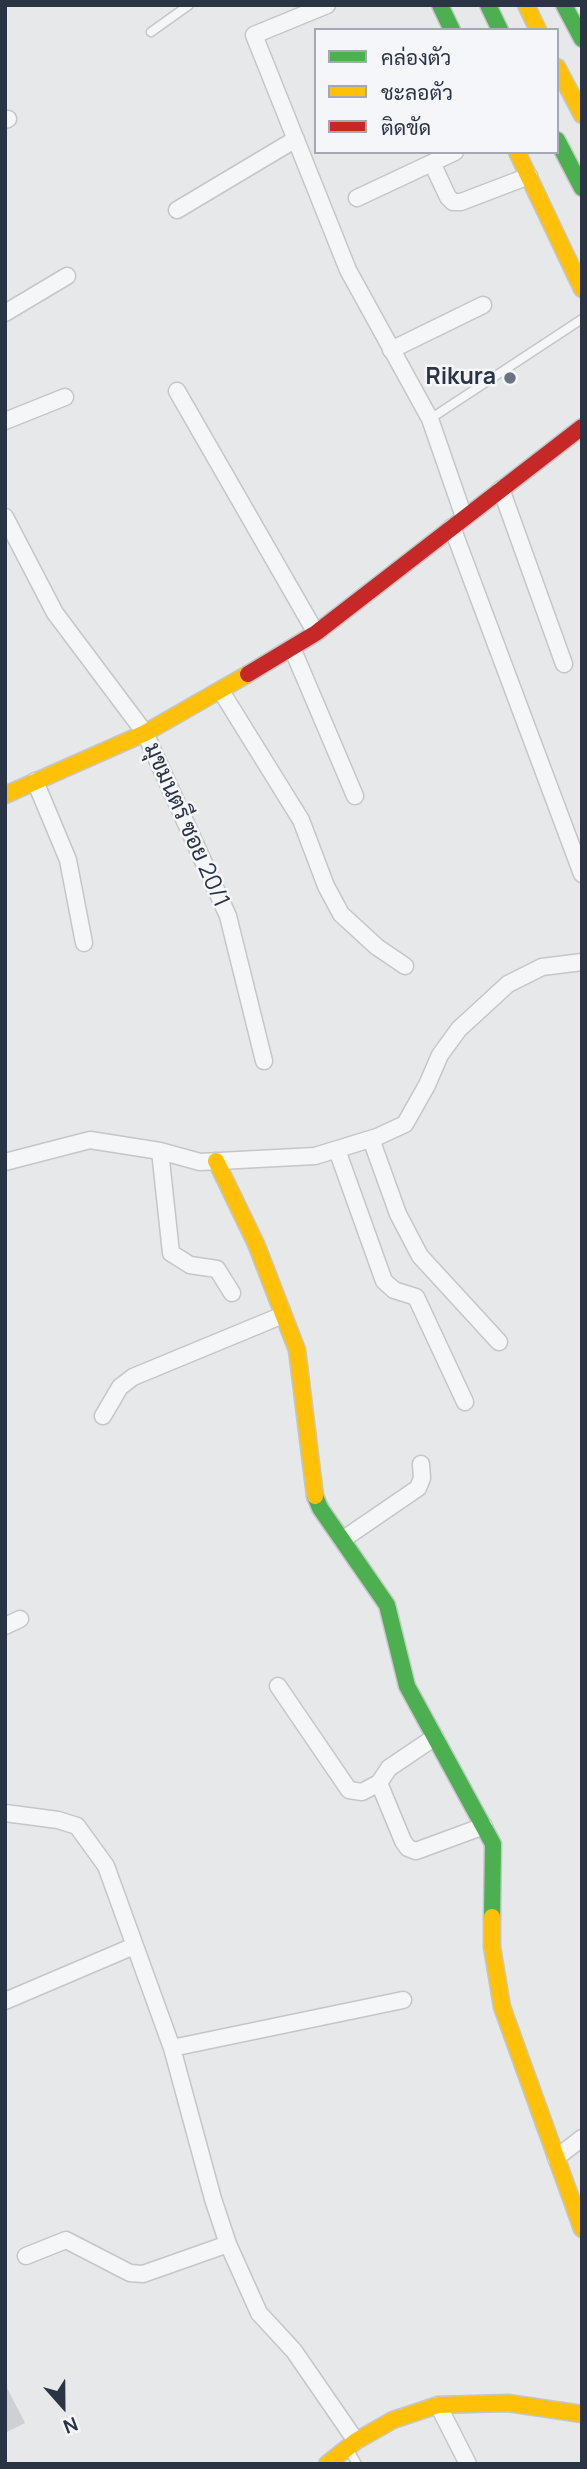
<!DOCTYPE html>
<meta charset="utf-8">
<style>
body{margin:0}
#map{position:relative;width:587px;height:2469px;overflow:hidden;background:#e6e8ea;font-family:Manrope,Sarabun,sans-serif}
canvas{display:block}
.frame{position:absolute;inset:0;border:7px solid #2b3445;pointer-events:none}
.legend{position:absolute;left:314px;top:28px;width:245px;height:126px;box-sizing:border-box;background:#f4f6f9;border:2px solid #a4a8b1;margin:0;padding:9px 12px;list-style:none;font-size:21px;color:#2b3445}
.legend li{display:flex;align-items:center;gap:14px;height:35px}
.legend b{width:35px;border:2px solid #a4a8b1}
.north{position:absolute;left:28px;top:2371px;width:70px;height:70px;-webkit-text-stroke:5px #f4f6f9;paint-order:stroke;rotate:159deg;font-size:19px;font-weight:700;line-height:28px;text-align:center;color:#2b3445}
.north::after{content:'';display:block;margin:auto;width:24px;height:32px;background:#2b3445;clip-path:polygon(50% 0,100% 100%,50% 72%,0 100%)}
</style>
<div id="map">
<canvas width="587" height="2469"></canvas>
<div class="frame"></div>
<ul class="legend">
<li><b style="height:9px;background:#4caf50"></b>คล่องตัว</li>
<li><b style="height:9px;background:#ffc107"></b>ชะลอตัว</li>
<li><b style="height:9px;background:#c62828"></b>ติดขัด</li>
</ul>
<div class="north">N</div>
</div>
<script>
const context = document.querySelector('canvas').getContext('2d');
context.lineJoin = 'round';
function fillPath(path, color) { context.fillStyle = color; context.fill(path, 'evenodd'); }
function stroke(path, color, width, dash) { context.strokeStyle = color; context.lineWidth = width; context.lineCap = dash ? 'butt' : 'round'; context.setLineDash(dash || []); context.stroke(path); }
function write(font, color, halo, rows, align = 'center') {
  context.font = font + ' Manrope,Sarabun,sans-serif'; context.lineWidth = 5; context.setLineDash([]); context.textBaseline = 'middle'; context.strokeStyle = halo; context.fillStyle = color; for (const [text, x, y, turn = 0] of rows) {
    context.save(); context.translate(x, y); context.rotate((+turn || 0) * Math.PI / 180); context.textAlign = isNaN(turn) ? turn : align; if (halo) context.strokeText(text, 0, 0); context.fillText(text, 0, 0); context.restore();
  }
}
fillPath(new Path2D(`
 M 5,2384 L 25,2423 L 5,2433 Z`), '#ced0d3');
const lane = new Path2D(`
 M 151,32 L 189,5
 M 430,419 L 582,319
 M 349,2450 L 357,2464`);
const street = new Path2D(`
 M 327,5 L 254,35 L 348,270 L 430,419 L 464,517
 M 5,120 L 8,119
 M 432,163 L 448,197 L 453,202 L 461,202 L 529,176
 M 357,198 L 455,152
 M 177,210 L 296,139
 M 5,313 L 67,276
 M 391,350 L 483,305
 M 177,391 L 316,633
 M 5,421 L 65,397
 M 501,489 L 564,664
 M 5,517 L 55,613 L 145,733 L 228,916 L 264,1061
 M 452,527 L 582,874
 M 292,648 L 355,796
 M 221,691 L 301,820 L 326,886 L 341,914 L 377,947 L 405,966
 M 35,781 L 68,860 L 84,943
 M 371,1139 L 398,1214 L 420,1256 L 499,1342
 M 337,1150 L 384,1281 L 394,1290 L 416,1297 L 465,1402
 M 160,1151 L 171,1253 L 190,1265 L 217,1269 L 232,1293
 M 5,1162 L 90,1140 L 160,1151 L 200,1162 L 315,1156 L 377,1137 L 405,1124 L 427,1085 L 440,1055 L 459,1029 L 508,984 L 542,967 L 582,962
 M 103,1416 L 120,1387 L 133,1377 L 283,1315
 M 342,1540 L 418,1488 L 422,1478 L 421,1464
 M 5,1626 L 20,1619
 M 278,1686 L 349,1790 L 362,1792 L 379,1783
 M 435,1737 L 389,1768 L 379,1783 L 403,1841 L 408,1848 L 416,1851 L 484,1826
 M 5,1813 L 58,1820 L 77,1826 L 106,1866 L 172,2048 L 213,2199 L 228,2244 L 259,2313 L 294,2351 L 356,2441
 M 5,2001 L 134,1946
 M 172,2048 L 403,2000
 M 556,2158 L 582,2138
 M 26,2256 L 66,2240 L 130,2273 L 143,2274 L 228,2244
 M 438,2405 L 468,2464`);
const fast = new Path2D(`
 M 440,5 L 452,30
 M 488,5 L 500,30
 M 564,5 L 582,39
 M 557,140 L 582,188
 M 315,1496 L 320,1508 L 387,1605 L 407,1686 L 493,1844 L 492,1917`);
const slow = new Path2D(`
 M 526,5 L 538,30
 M 557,67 L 582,115
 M 517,152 L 582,289
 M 5,795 L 145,733 L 248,674
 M 216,1161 L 256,1244 L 297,1350 L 315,1496
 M 492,1917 L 492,1947 L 502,2007 L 582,2229
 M 327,2464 L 356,2441 L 393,2420 L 438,2405 L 508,2403 L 582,2414`);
const jam = new Path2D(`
 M 248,674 L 316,633 L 582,427`);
stroke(lane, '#c4c6c8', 11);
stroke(street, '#c4c6c8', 19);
stroke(fast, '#c4c6c8', 19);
stroke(slow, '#c4c6c8', 19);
stroke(jam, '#c4c6c8', 19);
stroke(lane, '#f5f6f7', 8);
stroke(street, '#f5f6f7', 16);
stroke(fast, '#4caf50', 16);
stroke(slow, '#ffc107', 16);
stroke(jam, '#c62828', 16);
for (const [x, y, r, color] of [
 [510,378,7,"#6c737f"]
]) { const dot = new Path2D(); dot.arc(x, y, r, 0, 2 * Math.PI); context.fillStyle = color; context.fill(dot); stroke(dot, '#f4f6f9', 2.5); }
write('bold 23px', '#2b3445', '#f4f6f9', [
 ["Rikura",496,378]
], 'right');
write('23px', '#2b3445', '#f4f6f9', [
 ["มุขมนตรี ซอย 20/1",186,825,66]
]);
</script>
